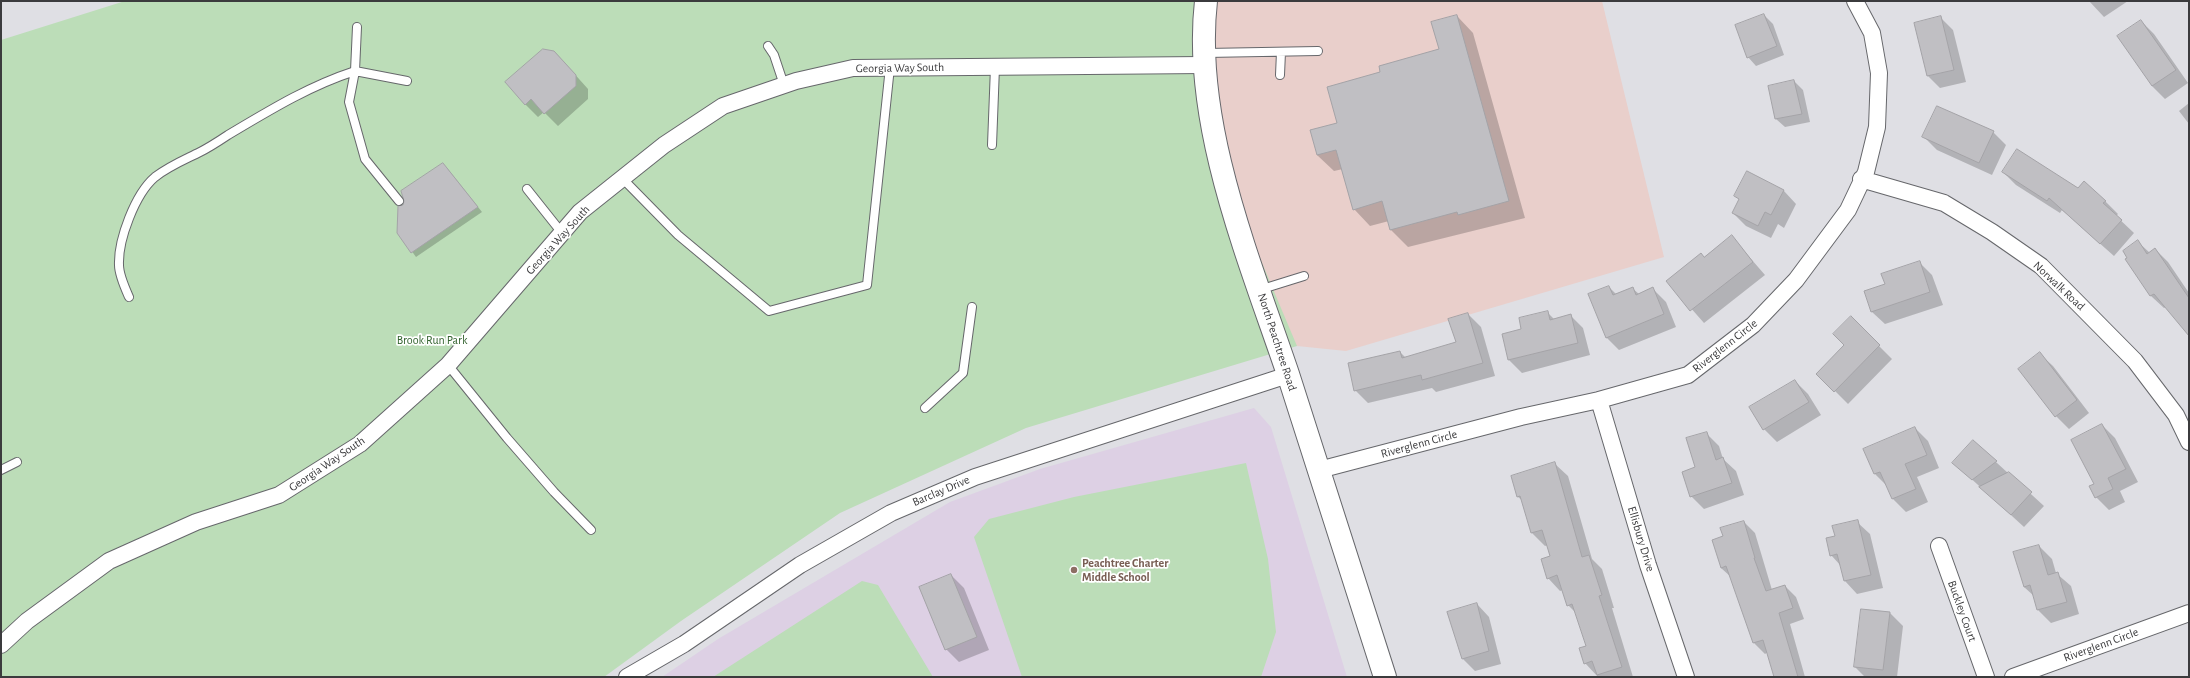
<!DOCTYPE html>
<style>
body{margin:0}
#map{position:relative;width:2190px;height:678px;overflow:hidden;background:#dfdfe4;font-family:"Alegreya Sans",sans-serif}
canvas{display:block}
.frame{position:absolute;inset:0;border:2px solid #3b3b3d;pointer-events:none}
</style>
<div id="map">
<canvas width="2190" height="678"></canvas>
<div class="frame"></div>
</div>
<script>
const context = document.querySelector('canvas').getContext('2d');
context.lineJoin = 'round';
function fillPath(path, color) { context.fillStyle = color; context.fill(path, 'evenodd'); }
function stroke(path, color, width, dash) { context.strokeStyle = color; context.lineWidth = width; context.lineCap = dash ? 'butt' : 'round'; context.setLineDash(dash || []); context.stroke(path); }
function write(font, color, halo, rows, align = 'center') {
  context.font = font + ' "Alegreya Sans",sans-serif'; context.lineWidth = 3.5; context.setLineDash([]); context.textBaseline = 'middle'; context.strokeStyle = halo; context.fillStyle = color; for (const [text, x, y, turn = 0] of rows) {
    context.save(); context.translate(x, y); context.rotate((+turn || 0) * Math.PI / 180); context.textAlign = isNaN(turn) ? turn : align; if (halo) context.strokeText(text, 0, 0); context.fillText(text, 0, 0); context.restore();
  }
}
fillPath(new Path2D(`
 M 1211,1 L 1602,1 L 1664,257 L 1346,351 L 1297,346 L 1270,330 L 1211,142 Z`), '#e9cfcb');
fillPath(new Path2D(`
 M 1254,408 L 1271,427 L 1347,677 L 662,677 L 718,639 L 950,502 L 1040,469 Z`), '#ddd0e4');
fillPath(new Path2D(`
 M 125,1 L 1212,1 L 1211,142 L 1297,346 L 1026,428 L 840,513 L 681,621 L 604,677 L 1,677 L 1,40 Z
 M 1246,463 L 1268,559 L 1276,632 L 1261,677 L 1022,677 L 974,537 L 989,519 L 1074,497 Z
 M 862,581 L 878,585 L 933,677 L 713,677 Z`), '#bcddb8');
fillPath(new Path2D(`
 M 2089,1 L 2128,1 L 2104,17 Z
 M 1764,15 L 1773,24 L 1784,55 L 1756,66 L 1748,57 Z
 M 1457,16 L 1473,33 L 1525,218 L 1408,247 L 1391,230 L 1389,221 L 1370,226 L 1354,209 L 1343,169 L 1334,171 L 1317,155 L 1338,123 L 1382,72 L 1440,50 Z
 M 1940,17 L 1953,30 L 1966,82 L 1940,88 L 1928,76 Z
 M 2141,21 L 2154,34 L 2188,83 L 2165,99 L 2152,86 Z
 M 554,51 L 588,89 L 588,99 L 558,126 L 544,112 L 538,117 L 525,104 Z
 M 1794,81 L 1803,90 L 1810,122 L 1785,127 L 1776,119 L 1769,87 Z
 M 2189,103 L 2189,124 L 2179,111 Z
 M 1938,107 L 1993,132 L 2006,145 L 1992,175 L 1937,150 L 1924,137 Z
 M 447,168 L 482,212 L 416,257 L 398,232 L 403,206 Z
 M 2003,172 L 2079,190 L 2105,201 L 2118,214 L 2116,216 L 2134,233 L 2114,256 L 2062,210 L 2060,213 L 2016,185 Z
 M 1747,173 L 1784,191 L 1796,204 L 1784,228 L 1778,224 L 1771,238 L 1746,226 L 1733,213 L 1740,200 L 1736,196 Z
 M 1732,237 L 1765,275 L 1704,323 L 1667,281 L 1705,258 Z
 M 2138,242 L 2150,253 L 2155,249 L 2168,262 L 2189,293 L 2189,335 L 2166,307 L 2164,308 L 2151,296 L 2127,260 Z
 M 1919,262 L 1932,275 L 1943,305 L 1885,324 L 1872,312 L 1866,292 L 1886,285 Z
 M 1609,287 L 1616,294 L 1632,288 L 1639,294 L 1653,289 L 1666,302 L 1676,327 L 1619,350 L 1606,337 Z
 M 1547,312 L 1554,319 L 1570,315 L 1583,328 L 1590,355 L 1522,373 L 1509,360 L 1523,329 Z
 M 1468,314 L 1481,327 L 1495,376 L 1436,392 L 1432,388 L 1368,403 L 1355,390 L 1400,352 L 1406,358 L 1457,343 Z
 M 1851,318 L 1892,359 L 1848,404 L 1818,374 L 1846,345 Z
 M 2040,354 L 2053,366 L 2089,413 L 2069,429 L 2056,416 Z
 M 1795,381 L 1808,394 L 1821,415 L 1777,442 L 1764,429 Z
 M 2102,425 L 2115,438 L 2138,482 L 2120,491 L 2125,502 L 2109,510 L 2096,497 L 2095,484 Z
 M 1915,428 L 1928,441 L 1939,468 L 1917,477 L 1928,502 L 1906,512 L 1893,499 L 1887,486 L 1875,474 L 1865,450 Z
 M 1706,433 L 1719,446 L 1723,459 L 1736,471 L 1744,495 L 1704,509 L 1691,496 Z
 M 1973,441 L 2044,506 L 2024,527 L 1954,463 Z
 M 1555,464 L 1568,476 L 1592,559 L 1602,569 L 1614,608 L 1612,608 L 1633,677 L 1598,677 L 1585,663 L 1587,646 L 1577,614 L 1568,605 L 1563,590 L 1560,591 L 1548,578 L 1552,557 L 1548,545 L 1545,546 L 1532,533 L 1523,501 L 1518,497 L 1512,477 Z
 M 1744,522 L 1755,533 L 1772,590 L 1785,586 L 1796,597 L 1804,619 L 1790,624 L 1805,677 L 1775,677 L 1768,652 L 1765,654 L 1754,643 L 1731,577 L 1721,568 L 1724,537 Z
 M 1857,522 L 1870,534 L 1883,588 L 1857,594 L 1845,581 L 1841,566 L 1831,555 Z
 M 2039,546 L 2052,559 L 2056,573 L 2071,586 L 2079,614 L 2051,623 L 2038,610 L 2034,596 L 2024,587 L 2015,553 Z
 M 951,575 L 964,588 L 989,650 L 959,662 L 946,649 Z
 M 1477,604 L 1489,617 L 1501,664 L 1475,671 L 1463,659 Z
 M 1890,613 L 1903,626 L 1897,677 L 1865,677 L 1855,667 Z`), '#0003');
const building = new Path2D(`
 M 1764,14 L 1777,46 L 1747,58 L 1735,25 Z
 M 1457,15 L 1509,201 L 1458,215 L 1457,212 L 1390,230 L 1382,201 L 1353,210 L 1336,150 L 1317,155 L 1310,130 L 1337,123 L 1327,87 L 1380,72 L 1379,66 L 1439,49 L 1431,22 Z
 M 1941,16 L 1954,70 L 1927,76 L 1914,23 Z
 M 2141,20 L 2176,70 L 2152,86 L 2117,36 Z
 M 543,49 L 554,51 L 576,75 L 576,86 L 544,114 L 531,99 L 525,105 L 505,82 Z
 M 1794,80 L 1802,114 L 1775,119 L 1768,86 Z
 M 1937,106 L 1994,131 L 1979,163 L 1922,137 Z
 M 2017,149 L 2078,188 L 2084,181 L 2106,201 L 2103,203 L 2122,220 L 2100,244 L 2049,198 L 2047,201 L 2002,172 Z
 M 443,163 L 478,207 L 411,253 L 397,233 L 398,206 L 403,205 L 404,201 L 401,191 Z
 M 1747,171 L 1784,190 L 1771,215 L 1765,212 L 1758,226 L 1732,213 L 1739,199 L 1734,196 Z
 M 1732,235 L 1753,262 L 1690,311 L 1666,281 L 1701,253 L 1704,257 Z
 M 2138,240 L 2147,254 L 2155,248 L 2189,298 L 2189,336 L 2154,294 L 2150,296 L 2125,259 L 2127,258 L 2123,251 Z
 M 1920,261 L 1930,292 L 1871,312 L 1864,291 L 1885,284 L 1881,274 Z
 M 1609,286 L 1613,295 L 1633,287 L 1636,295 L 1653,287 L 1664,314 L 1606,338 L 1588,294 Z
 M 1548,311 L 1550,320 L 1571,314 L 1578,343 L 1508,360 L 1502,334 L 1521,329 L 1519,318 Z
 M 1468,313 L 1483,363 L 1422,380 L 1421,375 L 1354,391 L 1348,363 L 1400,351 L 1402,358 L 1456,342 L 1448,319 Z
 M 1851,316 L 1880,345 L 1834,392 L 1816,374 L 1844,345 L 1833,334 Z
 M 2040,352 L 2077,400 L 2055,417 L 2018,369 Z
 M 1795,380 L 1809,402 L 1763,430 L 1749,407 Z
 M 2102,424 L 2126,469 L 2108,478 L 2113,489 L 2095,498 L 2089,486 L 2094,484 L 2071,440 Z
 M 1915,427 L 1927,455 L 1905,464 L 1916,489 L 1892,499 L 1880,472 L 1874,474 L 1863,449 Z
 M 1707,432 L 1716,460 L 1723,457 L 1732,483 L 1690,497 L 1682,472 L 1695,467 L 1686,438 Z
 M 1973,440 L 1997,461 L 1972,480 L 1952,463 Z
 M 1555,462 L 1582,557 L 1589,555 L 1602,595 L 1599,596 L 1622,667 L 1597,675 L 1592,661 L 1584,664 L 1579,648 L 1586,646 L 1572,604 L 1567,606 L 1557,575 L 1547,579 L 1541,559 L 1550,556 L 1542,530 L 1531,533 L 1520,496 L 1517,497 L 1511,476 Z
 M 2009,472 L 2032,492 L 2011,515 L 1979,487 Z
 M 1858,520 L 1871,575 L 1844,581 L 1837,554 L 1830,556 L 1826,538 L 1835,536 L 1832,526 Z
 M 1744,521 L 1755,558 L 1754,558 L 1766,591 L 1785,585 L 1793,608 L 1779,613 L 1798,677 L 1774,677 L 1763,640 L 1753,643 L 1726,566 L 1721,568 L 1712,540 L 1723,536 L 1720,528 Z
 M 2039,545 L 2048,575 L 2058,572 L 2067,602 L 2037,610 L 2030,585 L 2024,587 L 2013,552 Z
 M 951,574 L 977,637 L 945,650 L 919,587 Z
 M 1477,603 L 1489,651 L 1462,659 L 1447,612 Z
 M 1861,609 L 1890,612 L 1883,670 L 1854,667 Z`);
fillPath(building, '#c0bfc3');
stroke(building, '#a4a3a7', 1);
const lane = new Path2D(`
 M 357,27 L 355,71 L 407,81
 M 768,46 L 774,55 L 784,85
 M 1206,53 L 1318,51
 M 355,71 L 349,102 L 365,159 L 399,201
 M 1280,75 L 1281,52
 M 992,145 L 995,67
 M 622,178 L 678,235 L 769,311 L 867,285 L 890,67
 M 527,189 L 562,233
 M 1259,290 L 1304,276
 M 129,297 C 125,288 119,275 119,265 C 118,240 135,194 155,177 C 169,166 184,160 200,152 C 210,147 219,141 228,135 C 270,110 309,86 355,71
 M 448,365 L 507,438 L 554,492 L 591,530
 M 925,408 L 963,373 L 972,307
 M 1,470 L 17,462`);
const street = new Path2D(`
 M 1861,179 L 1944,203 L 1992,232 L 2041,266 L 2135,361 L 2176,415 L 2189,442
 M 1599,400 L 1648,565 L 1686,677
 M 1319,470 L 1521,417 L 1599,400 L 1688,375 L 1753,325 L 1796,280 L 1848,210 L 1866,172 L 1877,127 L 1879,73 L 1872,33 L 1855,1
 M 1939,546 L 1986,677
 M 1,645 L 27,621 L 109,561 L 196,522 L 279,495 L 360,444 L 448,365 L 580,212 L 664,145 L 723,106 L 796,81 L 853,68 L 1204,65
 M 627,677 L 684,644 L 800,565 L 891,513 L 975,477 L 1288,375
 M 2013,677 L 2189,613`);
const secondary = new Path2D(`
 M 1206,1 C 1192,123 1249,259 1288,374 C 1321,475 1353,576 1385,677`);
stroke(lane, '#66676b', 10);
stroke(street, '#66676b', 18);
stroke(secondary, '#66676b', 24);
stroke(lane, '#fff', 8);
stroke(street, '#fff', 16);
stroke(secondary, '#fff', 22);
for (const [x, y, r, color] of [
 [1074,570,4,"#8d6e63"]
]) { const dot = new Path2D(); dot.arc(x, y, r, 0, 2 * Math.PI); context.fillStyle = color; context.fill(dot); stroke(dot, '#fff', 1.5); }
write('12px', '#3b3b3d', '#fff', [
 ["Georgia Way South",900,68,-1],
 ["Georgia Way South",558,240,-48],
 ["Norwalk Road",2059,286,43],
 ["North Peachtree Road",1277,342,72],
 ["Riverglenn Circle",1725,346,-38],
 ["Riverglenn Circle",1419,444,-15],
 ["Georgia Way South",327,464,-34],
 ["Barclay Drive",941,491,-23],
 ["Ellisbury Drive",1641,539,73],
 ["Buckley Court",1962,611,70],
 ["Riverglenn Circle",2101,645,-20]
]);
write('12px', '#33632f', '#fff', [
 ["Brook Run Park",432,340]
]);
write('bold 12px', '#785e54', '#fff', [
 ["Peachtree Charter",1082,563],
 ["Middle School",1082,577]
], 'left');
</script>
